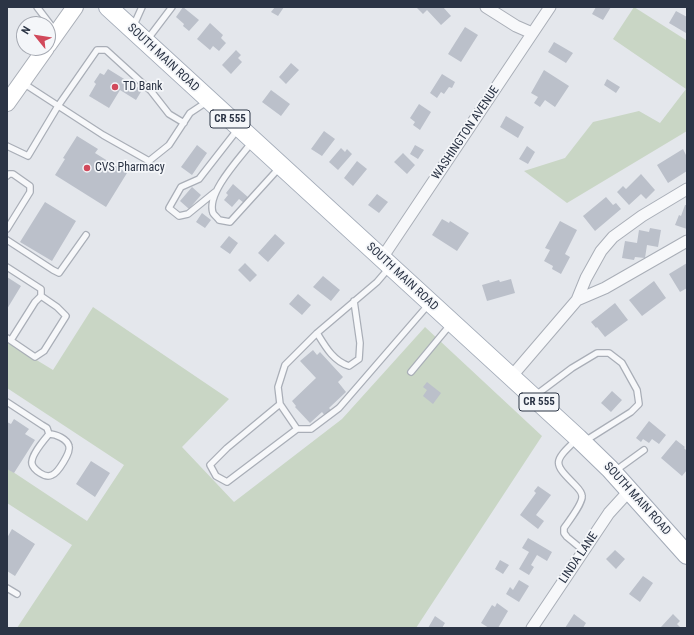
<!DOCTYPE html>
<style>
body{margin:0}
#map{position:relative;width:694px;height:635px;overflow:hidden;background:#e4e7ec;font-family:"Roboto Condensed",sans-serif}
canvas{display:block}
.frame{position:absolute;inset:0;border:8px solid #2b3445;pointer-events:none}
.north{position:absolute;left:16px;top:16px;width:40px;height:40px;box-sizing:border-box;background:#f4f6f9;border:1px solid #a4a8b1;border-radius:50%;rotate:300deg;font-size:11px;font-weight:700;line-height:16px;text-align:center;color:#2b3445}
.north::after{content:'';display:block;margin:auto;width:14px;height:18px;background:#d1495b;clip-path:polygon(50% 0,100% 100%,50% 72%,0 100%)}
</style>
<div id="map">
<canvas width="694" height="635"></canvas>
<div class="frame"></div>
<div class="north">N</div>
</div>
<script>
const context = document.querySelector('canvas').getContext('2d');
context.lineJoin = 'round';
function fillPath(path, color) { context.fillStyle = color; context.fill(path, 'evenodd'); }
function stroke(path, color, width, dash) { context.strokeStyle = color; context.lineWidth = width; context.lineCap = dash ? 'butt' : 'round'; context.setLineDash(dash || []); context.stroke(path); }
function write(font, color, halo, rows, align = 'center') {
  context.font = font + ' "Roboto Condensed",sans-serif'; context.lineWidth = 3.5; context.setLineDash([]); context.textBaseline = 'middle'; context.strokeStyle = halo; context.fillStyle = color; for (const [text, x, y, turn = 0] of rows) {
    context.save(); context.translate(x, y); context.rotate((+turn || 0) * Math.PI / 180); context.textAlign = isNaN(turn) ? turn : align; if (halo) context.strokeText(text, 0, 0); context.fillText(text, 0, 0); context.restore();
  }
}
fillPath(new Path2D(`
 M 634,7 L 686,40 L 687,39 L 687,131 L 567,203 L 524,171 L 565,158 L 593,122 L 639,111 L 660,123 L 686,89 L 613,39 Z
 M 93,307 L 229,399 L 182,447 L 234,502 L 342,419 L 425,327 L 542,436 L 416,628 L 17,628 L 72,545 L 7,503 L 7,468 L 87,521 L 124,465 L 7,388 L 7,342 L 53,370 Z`), '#c9d6c5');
fillPath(new Path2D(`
 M 183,7 L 199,20 L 189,31 L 183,26 L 184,24 L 176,17 Z
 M 275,7 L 284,7 L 278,16 L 271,12 Z
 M 418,7 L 443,7 L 451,16 L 441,25 L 427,10 L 423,14 L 417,8 Z
 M 596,7 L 611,7 L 603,20 L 592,14 Z
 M 676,11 L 687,17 L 686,33 L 669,23 Z
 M 210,23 L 223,35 L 221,38 L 226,43 L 219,51 L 213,46 L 210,50 L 197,39 Z
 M 465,27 L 478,35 L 461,62 L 448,54 Z
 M 554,42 L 573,53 L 566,63 L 548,52 Z
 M 236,50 L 241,55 L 238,58 L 242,62 L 231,74 L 222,65 Z
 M 291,63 L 299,70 L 286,84 L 279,77 Z
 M 108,69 L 142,90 L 136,100 L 120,90 L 109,108 L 89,96 L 96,84 L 94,82 L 100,73 L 104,75 Z
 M 544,70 L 569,86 L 555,107 L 545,100 L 540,107 L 534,103 L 538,97 L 531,93 Z
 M 442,74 L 455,82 L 452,88 L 449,87 L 444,94 L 441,92 L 437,98 L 430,93 Z
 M 607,79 L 620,87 L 616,93 L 604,85 Z
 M 271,90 L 290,104 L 281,116 L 262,102 Z
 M 419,104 L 431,112 L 420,130 L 413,125 L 415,122 L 410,118 Z
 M 506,116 L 524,127 L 518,138 L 500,127 Z
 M 324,131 L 335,139 L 322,156 L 311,149 Z
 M 77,136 L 98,149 L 95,153 L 127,173 L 106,207 L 55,175 L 65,159 L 63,158 Z
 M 197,145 L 207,153 L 192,175 L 181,167 Z
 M 415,145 L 424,150 L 418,159 L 410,154 Z
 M 527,146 L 535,152 L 528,164 L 519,159 Z
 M 341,148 L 345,152 L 347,149 L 352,154 L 338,170 L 329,162 Z
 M 683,149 L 687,157 L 687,171 L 668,183 L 657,165 Z
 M 403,153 L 415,165 L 407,174 L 394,162 Z
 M 357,161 L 367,169 L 353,186 L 344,178 Z
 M 641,174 L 655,190 L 646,199 L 641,194 L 629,205 L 617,192 L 623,186 L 626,189 Z
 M 233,184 L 249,198 L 244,203 L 239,199 L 232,207 L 224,200 L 228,195 L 226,193 Z
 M 192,187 L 201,195 L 189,209 L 180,201 Z
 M 377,194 L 388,202 L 379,213 L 368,205 Z
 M 606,197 L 613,205 L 616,203 L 621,209 L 595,231 L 583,216 Z
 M 45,202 L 76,221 L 52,261 L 20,242 Z
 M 685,205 L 687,205 L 687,229 L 675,225 L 679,215 L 681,216 Z
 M 202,213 L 211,220 L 205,228 L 196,222 Z
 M 442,219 L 449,223 L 450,221 L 469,233 L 457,251 L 432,235 Z
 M 560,221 L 577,230 L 565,254 L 570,257 L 561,274 L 552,269 L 553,266 L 544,261 L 550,250 L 545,248 Z
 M 650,228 L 661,230 L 658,247 L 647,245 L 645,258 L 635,257 L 634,260 L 622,258 L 625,241 L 637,243 L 639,230 L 649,232 Z
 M 275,234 L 285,243 L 268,262 L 258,253 Z
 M 229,236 L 238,243 L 230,254 L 220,247 Z
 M 245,263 L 257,275 L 250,282 L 238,270 Z
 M 687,263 L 687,288 L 680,292 L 669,274 Z
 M 323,276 L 340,290 L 331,301 L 313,287 Z
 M 7,277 L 21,286 L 7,309 Z
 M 511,279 L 515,293 L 487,301 L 482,285 L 499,280 L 500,282 Z
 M 654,281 L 666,298 L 642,316 L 629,300 Z
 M 298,294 L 311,305 L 302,315 L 289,304 Z
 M 615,303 L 628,320 L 605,337 L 597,327 L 596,328 L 591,322 Z
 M 313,350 L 317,355 L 320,352 L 343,377 L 338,382 L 346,392 L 329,408 L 332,411 L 326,417 L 322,412 L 310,423 L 295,407 L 296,406 L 292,401 L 316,378 L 300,361 Z
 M 427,382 L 441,393 L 433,404 L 423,396 L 427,390 L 423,387 Z
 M 612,391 L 622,400 L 611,412 L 601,403 Z
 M 14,419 L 29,429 L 25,434 L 35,440 L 14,473 L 7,469 L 7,422 L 11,424 Z
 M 649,421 L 666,435 L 659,444 L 652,439 L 649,443 L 643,439 L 641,442 L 636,438 Z
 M 676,440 L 685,447 L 684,448 L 687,451 L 687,470 L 682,476 L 661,458 Z
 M 91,461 L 110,473 L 95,497 L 76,484 Z
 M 538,486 L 551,495 L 536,515 L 544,521 L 538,529 L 520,515 L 536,493 L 534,491 Z
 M 12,529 L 35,544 L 15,576 L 7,571 L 7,538 Z
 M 528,538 L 552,552 L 547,561 L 537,555 L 531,565 L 534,567 L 529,575 L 519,569 L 529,552 L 522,548 Z
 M 615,550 L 625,559 L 616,569 L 606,559 Z
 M 500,560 L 509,565 L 503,574 L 495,569 Z
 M 643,576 L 653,583 L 640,602 L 629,594 Z
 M 519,580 L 529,586 L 519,602 L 506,594 L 510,587 L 513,590 Z
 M 497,603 L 508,611 L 498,628 L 489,628 L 481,623 L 492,605 L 495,607 Z
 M 574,614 L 586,623 L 583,628 L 565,628 Z
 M 673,614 L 680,621 L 677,624 L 681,628 L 662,628 L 661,627 Z
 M 435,616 L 445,623 L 442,628 L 428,628 Z`), '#bbc0ca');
const lane = new Path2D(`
 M 37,7 L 56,32
 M 133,27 L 142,7
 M 147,40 L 172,7
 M 23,83 L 103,135 L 149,161 L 169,145 L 190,113 L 208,101
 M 252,142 C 240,158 206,193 213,213 C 214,215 218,218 219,220 L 230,222 L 280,167
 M 7,146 L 28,156 L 58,106 L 97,50 L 106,50 L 151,91 L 169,114 L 184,123
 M 7,176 L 9,174 L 13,174 L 30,186 L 30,192 L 7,229
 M 215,192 L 188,214 L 179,216 L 169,208 L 181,187 L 199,179 L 238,129
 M 7,240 L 53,270 L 59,273 L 86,235
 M 7,267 L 41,289 L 41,296
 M 389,268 L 377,282 L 317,333 L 285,365 L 278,387 L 280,404 L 227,448 L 210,465 L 216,476 L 227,482 L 297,429 L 311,429 L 339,408 L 429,304
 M 317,333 C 325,346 333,361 349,366 L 359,359 L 360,343 L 354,301
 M 7,338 L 35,357 L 44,351 L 66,316 L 57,307 L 41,296 L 35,302 L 11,340
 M 411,372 L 450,325
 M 536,395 L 572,368 L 597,353 L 609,353 L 622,363 L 637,390 L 639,404 L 631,412 L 585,441
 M 7,402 L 42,425 L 47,428 L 49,434
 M 280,404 L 297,429
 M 49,434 C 56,434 67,439 69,446 C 71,452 58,473 52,475 C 48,477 43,475 40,473 C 37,471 33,468 32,464 C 30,456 44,440 49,434 Z
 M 576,440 C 553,462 553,463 575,485 C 578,488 582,492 582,496 C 583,503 569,521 564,528 L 564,533 L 567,537 L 584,551
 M 615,471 L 644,450
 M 7,588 L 17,594`);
const street = new Path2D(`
 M 486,7 L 516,26 L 532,33
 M 382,258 L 550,7
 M 577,300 L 605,288 L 687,241
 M 511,377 L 577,300 L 586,278 L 601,251 L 613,237 L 642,216 L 687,189
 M 532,628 L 609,513 L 630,490`);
const secondary = new Path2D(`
 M 48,45 L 75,7
 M 7,103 L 46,48`);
const primary = new Path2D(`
 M 108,7 L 578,438 L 610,469 L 687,555`);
stroke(lane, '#a9aeb7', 8);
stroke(street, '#a9aeb7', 13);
stroke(secondary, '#a9aeb7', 18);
stroke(primary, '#a3abb8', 20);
stroke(lane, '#f7f8fa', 5.5);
stroke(street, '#f7f8fa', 11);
stroke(secondary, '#fff', 16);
stroke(primary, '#fff', 18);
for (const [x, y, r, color] of [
 [115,87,4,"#d1495b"],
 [87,168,4,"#d1495b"]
]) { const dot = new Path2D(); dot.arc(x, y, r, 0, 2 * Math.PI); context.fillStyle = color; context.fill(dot); stroke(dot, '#f4f6f9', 1.5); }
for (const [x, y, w] of [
 [230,119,40],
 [539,402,40]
]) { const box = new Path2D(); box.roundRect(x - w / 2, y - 9, w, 18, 3); context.fillStyle = '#f4f6f9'; context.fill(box); stroke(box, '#2b3445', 1); }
write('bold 11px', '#2b3445', null, [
 ["CR 555",230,119],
 ["CR 555",539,402]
]);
write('12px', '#2b3445', '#f4f6f9', [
 ["SOUTH MAIN ROAD",163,58,43],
 ["WASHINGTON AVENUE",466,133,-56],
 ["SOUTH MAIN ROAD",402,277,43],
 ["SOUTH MAIN ROAD",637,499,48],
 ["LINDA LANE",579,558,-56]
]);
write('12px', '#2b3445', '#f4f6f9', [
 ["TD Bank",123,87],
 ["CVS Pharmacy",95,168]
], 'left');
</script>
